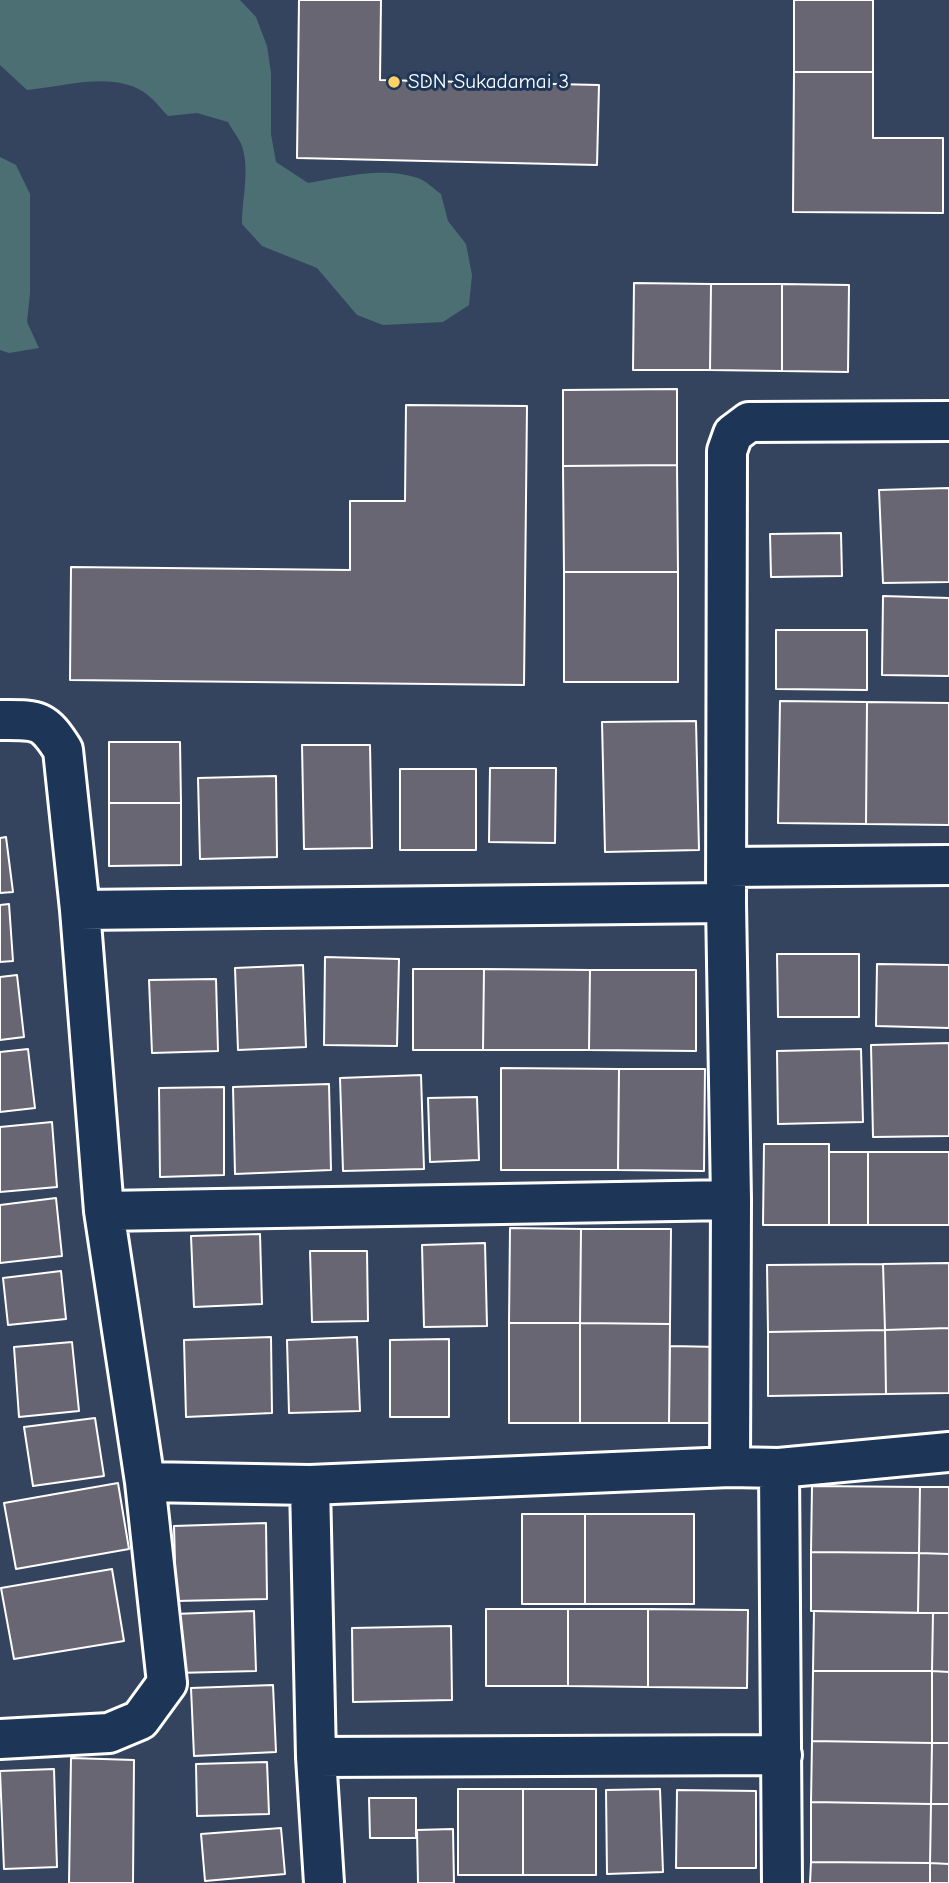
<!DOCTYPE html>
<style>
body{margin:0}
canvas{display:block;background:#34445f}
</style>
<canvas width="949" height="1883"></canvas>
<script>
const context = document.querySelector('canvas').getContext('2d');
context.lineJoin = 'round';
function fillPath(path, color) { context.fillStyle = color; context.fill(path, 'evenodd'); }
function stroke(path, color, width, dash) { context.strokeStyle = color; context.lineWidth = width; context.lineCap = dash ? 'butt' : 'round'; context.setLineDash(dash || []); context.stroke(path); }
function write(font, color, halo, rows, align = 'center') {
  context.font = font + ' "Comic Neue",sans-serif'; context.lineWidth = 6; context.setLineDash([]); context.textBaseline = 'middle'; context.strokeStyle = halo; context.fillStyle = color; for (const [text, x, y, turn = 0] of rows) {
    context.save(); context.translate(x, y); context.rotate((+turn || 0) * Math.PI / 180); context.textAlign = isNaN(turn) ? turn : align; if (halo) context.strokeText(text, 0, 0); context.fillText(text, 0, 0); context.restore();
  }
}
fillPath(new Path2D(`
 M 0,0 L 240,0 L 256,17 L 267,46 L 271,73 L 271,134 L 276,162 L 308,183 C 342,177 384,166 418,178 C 426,181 434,189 441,194 L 448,221 L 466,244 L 472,275 L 469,305 L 443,322 L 383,325 L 357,315 L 317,268 L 262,246 L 242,224 C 242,199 250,171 242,146 C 239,138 232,130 228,122 L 197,113 L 168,116 C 162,110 156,102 149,96 C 117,69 64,87 27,90 L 0,65 Z
 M 0,157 L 16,165 L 30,194 L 30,293 L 27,322 L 39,348 L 9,353 L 0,350 Z`), '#4b6f72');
const building = new Path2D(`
 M 299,0 L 381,0 L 380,80 L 599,85 L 597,165 L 297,158 Z
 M 794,0 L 873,0 L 873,72 L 794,72 Z
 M 794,72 L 873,72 L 873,138 L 943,138 L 943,213 L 793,212 Z
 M 634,283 L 711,284 L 710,370 L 633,370 Z
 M 711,284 L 782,284 L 782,371 L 710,370 Z
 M 782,284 L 849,285 L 848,372 L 782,371 Z
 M 677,389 L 677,465 L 563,466 L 563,390 Z
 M 406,405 L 527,406 L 524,685 L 70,680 L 71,567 L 350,570 L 350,501 L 405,501 Z
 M 677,465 L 678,572 L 564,572 L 563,466 Z
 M 949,488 L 949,582 L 883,583 L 879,490 Z
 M 841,533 L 842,576 L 771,577 L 770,534 Z
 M 564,572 L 678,572 L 678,682 L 564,682 Z
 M 883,596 L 949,598 L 949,676 L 882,675 Z
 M 776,630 L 867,630 L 867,690 L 776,689 Z
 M 780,701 L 867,702 L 866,824 L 778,823 Z
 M 867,702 L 949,703 L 949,825 L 866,824 Z
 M 696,721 L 699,850 L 605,852 L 602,722 Z
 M 109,742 L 180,742 L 181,803 L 109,803 Z
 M 302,745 L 370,745 L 372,848 L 304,849 Z
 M 490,768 L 556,768 L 555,843 L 489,842 Z
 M 400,769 L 476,769 L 476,850 L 400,850 Z
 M 276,776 L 277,857 L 200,859 L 198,778 Z
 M 109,803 L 181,803 L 181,865 L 109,866 Z
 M 6,837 L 13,892 L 0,893 L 0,838 Z
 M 9,904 L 13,961 L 0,962 L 0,905 Z
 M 777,954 L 859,954 L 859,1017 L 778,1017 Z
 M 325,957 L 399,959 L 397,1046 L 324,1045 Z
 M 877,964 L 949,965 L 949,1028 L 876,1026 Z
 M 303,965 L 306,1047 L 238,1050 L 235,968 Z
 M 413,969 L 484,969 L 483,1050 L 413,1050 Z
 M 484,969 L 590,970 L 589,1050 L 483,1050 Z
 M 590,970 L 696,970 L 696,1051 L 589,1050 Z
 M 17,975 L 24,1037 L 0,1040 L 0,977 Z
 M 216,979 L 218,1051 L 152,1053 L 149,980 Z
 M 949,1043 L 949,1136 L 873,1137 L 871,1045 Z
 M 28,1049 L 35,1108 L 0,1112 L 0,1052 Z
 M 861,1049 L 863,1122 L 778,1124 L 777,1051 Z
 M 501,1068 L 619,1069 L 618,1170 L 501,1170 Z
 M 619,1069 L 705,1069 L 704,1171 L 618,1170 Z
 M 421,1075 L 424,1169 L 343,1171 L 340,1078 Z
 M 329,1084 L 331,1170 L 235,1174 L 233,1087 Z
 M 224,1087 L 224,1175 L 160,1177 L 159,1088 Z
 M 477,1097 L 479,1160 L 430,1162 L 428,1098 Z
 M 52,1122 L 57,1187 L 0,1192 L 0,1127 Z
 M 764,1144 L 829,1144 L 829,1225 L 763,1225 Z
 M 829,1152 L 868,1152 L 868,1225 L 829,1225 Z
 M 868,1152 L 949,1152 L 949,1225 L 868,1225 Z
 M 56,1198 L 62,1256 L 0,1263 L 0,1205 Z
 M 510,1228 L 581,1229 L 580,1323 L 509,1323 Z
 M 581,1229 L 671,1229 L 670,1324 L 580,1323 Z
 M 260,1234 L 262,1304 L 194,1307 L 191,1236 Z
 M 485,1243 L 487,1326 L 424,1327 L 422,1245 Z
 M 310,1251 L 367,1251 L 368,1321 L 312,1322 Z
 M 949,1263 L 949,1328 L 885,1330 L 883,1264 Z
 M 883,1264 L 885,1330 L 768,1332 L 767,1265 Z
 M 61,1271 L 66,1319 L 8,1325 L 3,1278 Z
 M 509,1323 L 580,1323 L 580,1423 L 509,1423 Z
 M 580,1323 L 670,1324 L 669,1423 L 580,1423 Z
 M 949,1328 L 949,1393 L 886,1394 L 885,1330 Z
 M 885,1330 L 886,1394 L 768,1396 L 768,1332 Z
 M 271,1337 L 272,1413 L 186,1417 L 184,1340 Z
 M 357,1337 L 360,1411 L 289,1413 L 287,1340 Z
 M 449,1339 L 449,1417 L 390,1417 L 390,1340 Z
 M 72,1342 L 79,1411 L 19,1417 L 14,1347 Z
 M 670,1346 L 720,1347 L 719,1423 L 669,1423 Z
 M 95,1418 L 104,1476 L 33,1486 L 24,1427 Z
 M 118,1483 L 129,1549 L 16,1569 L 4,1503 Z
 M 812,1486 L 920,1487 L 919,1553 L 811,1552 Z
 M 920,1487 L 949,1487 L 949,1554 L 919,1553 Z
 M 522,1514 L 585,1514 L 585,1604 L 522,1604 Z
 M 585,1514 L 694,1514 L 694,1604 L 585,1604 Z
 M 266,1523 L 267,1599 L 176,1601 L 174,1526 Z
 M 811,1552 L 919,1553 L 918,1613 L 811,1611 Z
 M 919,1553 L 949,1554 L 949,1613 L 918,1613 Z
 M 112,1569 L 124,1641 L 14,1659 L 1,1588 Z
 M 486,1609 L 568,1609 L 568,1686 L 486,1686 Z
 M 568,1609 L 648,1609 L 648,1687 L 568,1686 Z
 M 648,1609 L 748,1610 L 747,1688 L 648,1687 Z
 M 254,1611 L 256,1671 L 176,1673 L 174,1614 Z
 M 814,1611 L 933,1613 L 932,1671 L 813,1671 Z
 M 933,1613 L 949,1613 L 949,1672 L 932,1671 Z
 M 451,1626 L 452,1700 L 353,1702 L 352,1628 Z
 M 813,1671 L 932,1671 L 932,1743 L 812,1741 Z
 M 932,1671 L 949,1672 L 949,1743 L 932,1743 Z
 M 273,1685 L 276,1752 L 194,1756 L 191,1688 Z
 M 812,1741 L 932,1743 L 931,1804 L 811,1802 Z
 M 932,1743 L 949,1743 L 949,1804 L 931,1804 Z
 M 71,1758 L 134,1760 L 133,1883 L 69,1883 Z
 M 267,1762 L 269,1814 L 197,1816 L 196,1764 Z
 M 54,1769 L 57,1867 L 4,1869 L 0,1771 Z
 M 458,1789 L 523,1789 L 523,1875 L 458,1875 Z
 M 523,1789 L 596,1789 L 596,1875 L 523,1875 Z
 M 660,1789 L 663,1872 L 607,1874 L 606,1790 Z
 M 677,1790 L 756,1791 L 756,1868 L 676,1868 Z
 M 369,1798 L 416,1798 L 416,1838 L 370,1838 Z
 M 811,1802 L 931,1804 L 930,1863 L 811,1862 Z
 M 931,1804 L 949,1804 L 949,1864 L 930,1863 Z
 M 281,1828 L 285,1874 L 205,1881 L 201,1834 Z
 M 453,1829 L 454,1883 L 418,1883 L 417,1830 Z
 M 811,1862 L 930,1863 L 930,1883 L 810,1883 Z
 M 930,1863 L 949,1864 L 949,1883 L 930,1883 Z`);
fillPath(building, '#686672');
stroke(building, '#fff', 2);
const street = new Path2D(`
 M 0,720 C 37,720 43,718 63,750 L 80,910 L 104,1211 L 145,1482 L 310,1485 L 730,1467 L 779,1468 L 949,1452
 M 727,867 L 949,865
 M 80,910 L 726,903
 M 104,1211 L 731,1200
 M 730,1467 L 731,1200 L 726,903 L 727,451 L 733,434 L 749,422 L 949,421
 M 779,1468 L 782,1883
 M 310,1485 L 316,1757 L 324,1883
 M 0,1739 L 109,1733 L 140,1720 L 167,1683 L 145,1482
 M 316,1757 L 782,1755`);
stroke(street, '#fff', 44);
stroke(street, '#1d3557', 38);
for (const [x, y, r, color] of [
 [394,82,7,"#ffd166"]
]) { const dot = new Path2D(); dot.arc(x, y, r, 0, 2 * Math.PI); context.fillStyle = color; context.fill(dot); stroke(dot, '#1d3557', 2.5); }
write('21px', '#fff', '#1d3557', [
 ["SDN Sukadamai 3",408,82]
], 'left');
</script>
